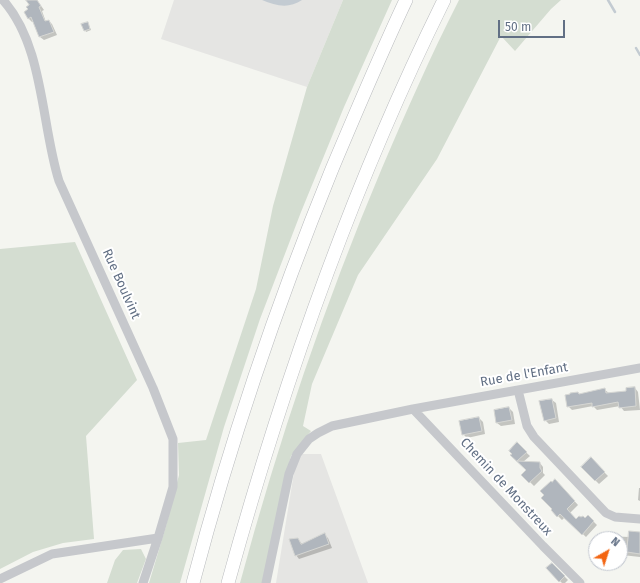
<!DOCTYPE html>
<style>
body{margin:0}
#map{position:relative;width:640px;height:583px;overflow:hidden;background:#f4f5f0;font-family:"Fira Sans",sans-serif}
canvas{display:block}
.north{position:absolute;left:588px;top:531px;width:40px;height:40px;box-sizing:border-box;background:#fff;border:1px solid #c0c5ce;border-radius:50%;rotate:39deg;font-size:11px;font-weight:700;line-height:16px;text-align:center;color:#616f84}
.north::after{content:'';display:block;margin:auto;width:14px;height:18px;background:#f36511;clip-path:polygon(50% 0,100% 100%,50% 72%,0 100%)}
.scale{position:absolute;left:498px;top:20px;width:67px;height:18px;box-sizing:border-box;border:2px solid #616f84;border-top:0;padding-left:5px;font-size:12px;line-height:14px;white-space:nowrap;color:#616f84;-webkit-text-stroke:3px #fff;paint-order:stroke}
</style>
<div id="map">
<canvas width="640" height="583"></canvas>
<div class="north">N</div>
<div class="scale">50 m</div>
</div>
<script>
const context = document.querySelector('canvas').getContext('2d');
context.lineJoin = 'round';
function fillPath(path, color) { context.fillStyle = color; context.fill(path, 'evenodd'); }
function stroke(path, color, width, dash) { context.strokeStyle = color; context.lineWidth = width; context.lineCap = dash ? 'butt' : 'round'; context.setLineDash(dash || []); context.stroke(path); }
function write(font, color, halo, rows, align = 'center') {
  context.font = font + ' "Fira Sans",sans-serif'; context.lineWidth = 4; context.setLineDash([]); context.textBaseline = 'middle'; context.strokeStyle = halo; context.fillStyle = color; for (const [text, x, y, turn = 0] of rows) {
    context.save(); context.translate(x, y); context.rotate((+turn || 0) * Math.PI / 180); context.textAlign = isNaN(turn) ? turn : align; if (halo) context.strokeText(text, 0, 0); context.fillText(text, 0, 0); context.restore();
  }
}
fillPath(new Path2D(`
 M 174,0 L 343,0 L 307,87 L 161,39 Z
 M 297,454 L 321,454 L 368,583 L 276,583 Z`), '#e5e5e3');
fillPath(new Path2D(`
 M 343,0 L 392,0 L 344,107 L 301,212 L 260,319 L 224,427 L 180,583 L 149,583 L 166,526 L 179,475 L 178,443 L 206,440 L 256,289 L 273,206 L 307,87 Z
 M 459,0 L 561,0 L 551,9 L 515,51 L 501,36 L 437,159 L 358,275 L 312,384 L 303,426 L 311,431 L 291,456 L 285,478 L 263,583 L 240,583 C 278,442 325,303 382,168 C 406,112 431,55 459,0 Z
 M 75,242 L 137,380 L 86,436 L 94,539 L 63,543 L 33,552 L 0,569 L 0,249 Z
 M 141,549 L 146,559 L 137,583 L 107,583 L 115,560 L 123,550 Z`), '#d4ddd1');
fillPath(new Path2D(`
 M 262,0 L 302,0 C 289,9 276,6 262,0 Z`), '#c3cbd2');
fillPath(new Path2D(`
 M 27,0 L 37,0 L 44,10 L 42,11 L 46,22 L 49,21 L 52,24 L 57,35 L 44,40 L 40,37 L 34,21 L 32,22 L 28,18 L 30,5 Z
 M 88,23 L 91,30 L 86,32 L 85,30 Z
 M 635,388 L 638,392 L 640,410 L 624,411 L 620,406 L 597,410 L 593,406 L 572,410 L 568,406 L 578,393 L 580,395 L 605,390 L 609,393 L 627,392 Z
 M 552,400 L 556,403 L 559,422 L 549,424 L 545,420 Z
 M 509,408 L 513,412 L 515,424 L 501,426 L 497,423 Z
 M 479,418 L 483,422 L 485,434 L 467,438 L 463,434 Z
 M 517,444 L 530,456 L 523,462 L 540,463 L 543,467 L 543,473 L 545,475 L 534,486 L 523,475 L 527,470 L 512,455 Z
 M 591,459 L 608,476 L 599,484 L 582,467 Z
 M 559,484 L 578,505 L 570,513 L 576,520 L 585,519 L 588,516 L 597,525 L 586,537 L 565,517 L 562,520 L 552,510 Z
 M 639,488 L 640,488 L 640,501 L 638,500 Z
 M 640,533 L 640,557 L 622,555 L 620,565 L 605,563 L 620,563 L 620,539 L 606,539 L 606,536 L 629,537 Z
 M 324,535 L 328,538 L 332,548 L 299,559 L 296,555 L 298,539 L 302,544 Z
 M 552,564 L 568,580 L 565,583 L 562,583 L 547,568 Z`), '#0003');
stroke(new Path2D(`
 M 608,0 L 615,12
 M 636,48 L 640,55`), '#c3cbd2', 2.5);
const building = new Path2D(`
 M 26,0 L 37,0 L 41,6 L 39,7 L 45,21 L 49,20 L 54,32 L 39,37 L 31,17 L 28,19 L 24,12 L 28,9 L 26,7 L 29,5 Z
 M 88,22 L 90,29 L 84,31 L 81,24 Z
 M 635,387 L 636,406 L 619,408 L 618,402 L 592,407 L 592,403 L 567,407 L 565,395 L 570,394 L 570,393 L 578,392 L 579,394 L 605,388 L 606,393 L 626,391 L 626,388 Z
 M 552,399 L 556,418 L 544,421 L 539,401 Z
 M 509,407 L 512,420 L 496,423 L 494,410 Z
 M 479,417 L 482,431 L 462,435 L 459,421 Z
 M 517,442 L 527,452 L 517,461 L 540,462 L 540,468 L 542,471 L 529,483 L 521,475 L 526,470 L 510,455 L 512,454 L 509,451 Z
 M 591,457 L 605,472 L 595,481 L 581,467 Z
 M 555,479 L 575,501 L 567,509 L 576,519 L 579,516 L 581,517 L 583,516 L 585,518 L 588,515 L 594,521 L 582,535 L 560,514 L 557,517 L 551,510 L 552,509 L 541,498 L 544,495 L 540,491 L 551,481 L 552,482 Z
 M 629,531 L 640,532 L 640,554 L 627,552 Z
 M 325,533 L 329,544 L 295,556 L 289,539 L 298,538 L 301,544 Z
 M 552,563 L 565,576 L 559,582 L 546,568 Z`);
fillPath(building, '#b0b6bd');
stroke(building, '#d5d6d3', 1);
const highway = new Path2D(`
 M 193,583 C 230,442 277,304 332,169 C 356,112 380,55 406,0
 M 228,583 C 283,383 352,186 444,0`);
stroke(highway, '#b8babd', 14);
stroke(new Path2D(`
 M 3,0 C 44,46 41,124 59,181 L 153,388 L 173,439 L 173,487 L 158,538 L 143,583
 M 518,390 L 527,426 L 534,437 L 606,513 L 615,517 L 640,519
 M 413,409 L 543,546 L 580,583
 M 0,579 L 52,554 L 158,538
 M 266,583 L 289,474 L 297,454 L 309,439 L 318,433 L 332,426 L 413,409 L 640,368`), '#c6c8cc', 9);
stroke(highway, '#fff', 13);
write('13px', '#616f84', '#fff', [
 ["Rue Boulvint",121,284,66],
 ["Rue de l'Enfant",524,375,-10],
 ["Chemin de Monstreux",506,487,47]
]);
</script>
